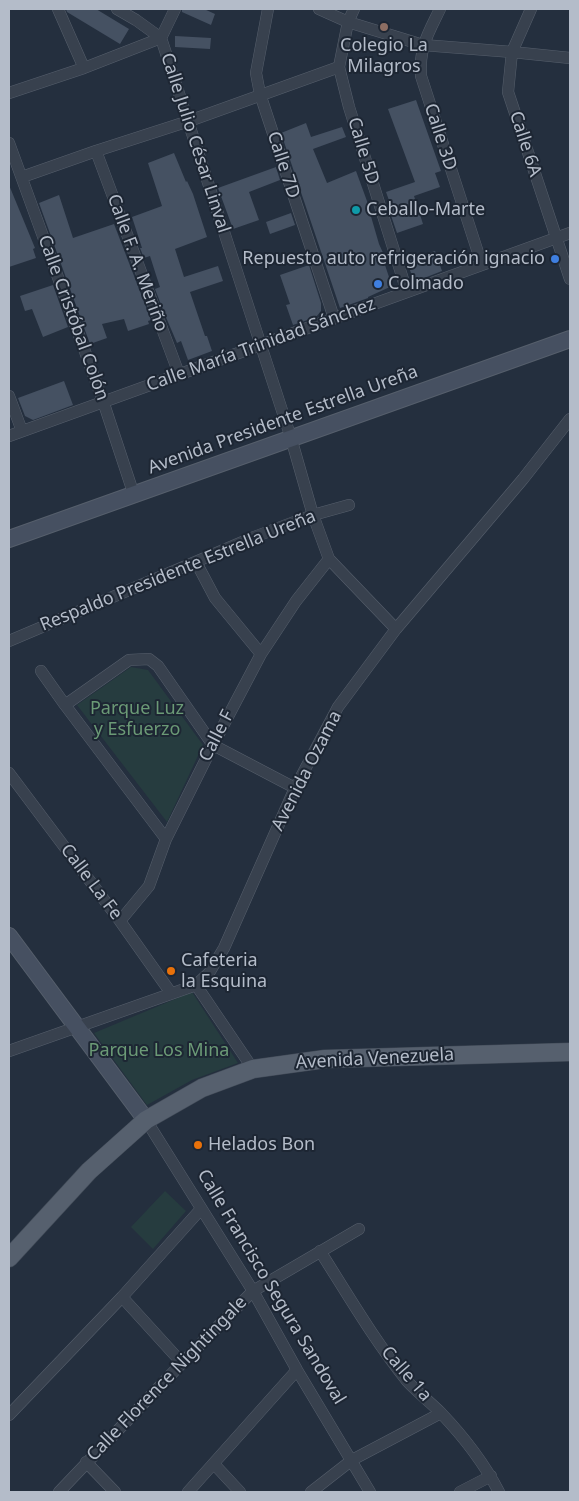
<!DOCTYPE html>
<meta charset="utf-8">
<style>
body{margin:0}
#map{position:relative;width:579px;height:1501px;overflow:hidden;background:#242f3e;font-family:"Noto Sans",sans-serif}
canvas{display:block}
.frame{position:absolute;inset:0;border:10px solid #b4bcc9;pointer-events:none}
</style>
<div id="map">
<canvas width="579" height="1501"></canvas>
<div class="frame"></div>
</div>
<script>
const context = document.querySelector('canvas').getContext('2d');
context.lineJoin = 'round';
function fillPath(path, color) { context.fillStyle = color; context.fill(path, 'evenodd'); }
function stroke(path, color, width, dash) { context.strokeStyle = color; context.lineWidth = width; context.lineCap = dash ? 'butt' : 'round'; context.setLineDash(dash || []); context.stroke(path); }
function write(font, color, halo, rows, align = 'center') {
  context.font = font + ' "Noto Sans",sans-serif'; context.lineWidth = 4; context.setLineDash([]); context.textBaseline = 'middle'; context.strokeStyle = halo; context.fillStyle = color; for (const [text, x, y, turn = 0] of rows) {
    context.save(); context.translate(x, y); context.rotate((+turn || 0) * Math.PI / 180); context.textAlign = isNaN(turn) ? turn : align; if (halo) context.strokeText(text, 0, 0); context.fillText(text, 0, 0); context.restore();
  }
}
fillPath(new Path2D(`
 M 131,667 L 148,670 L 203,745 L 167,822 L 77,705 Z
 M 192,992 L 238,1063 L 192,1080 L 147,1105 L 94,1033 Z
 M 165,1191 L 186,1211 L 153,1249 L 131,1227 Z`), '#263c3f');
fillPath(new Path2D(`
 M 66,9 L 96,9 L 129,29 L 120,44 L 67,12 Z
 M 182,9 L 204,9 L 215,14 L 211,25 L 182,12 Z
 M 175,36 L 211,38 L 210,49 L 175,47 Z
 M 416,100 L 441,171 L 435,173 L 440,187 L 414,196 L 423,224 L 397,233 L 388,207 L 391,206 L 386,192 L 415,182 L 388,109 Z
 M 306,123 L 311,137 L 342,127 L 346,137 L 313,149 L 327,183 L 356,171 L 371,212 L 370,213 L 379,244 L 384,255 L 382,256 L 392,286 L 368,297 L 368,298 L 340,308 L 281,133 Z
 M 174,153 L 186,182 L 187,181 L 193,194 L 207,237 L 175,249 L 184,277 L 218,266 L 223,281 L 190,292 L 205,336 L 207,336 L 212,351 L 188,360 L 181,341 L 177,343 L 165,315 L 155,289 L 160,287 L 156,275 L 150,256 L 144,258 L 140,248 L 142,248 L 132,217 L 162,206 L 148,163 Z
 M 276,167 L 280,180 L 249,192 L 259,220 L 233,229 L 218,188 Z
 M 9,185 L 35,248 L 33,249 L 36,258 L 9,267 Z
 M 59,195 L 73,238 L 114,224 L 151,320 L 148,321 L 149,324 L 128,331 L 124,319 L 102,324 L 107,338 L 90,344 L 39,203 Z
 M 291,213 L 295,225 L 270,234 L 266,222 Z
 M 435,251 L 442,271 L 414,282 L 407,261 Z
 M 309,265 L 321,303 L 321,311 L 316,317 L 293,325 L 286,305 L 290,304 L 280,275 Z
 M 53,285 L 68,327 L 43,337 L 32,309 L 25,311 L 20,296 Z
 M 64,381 L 73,405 L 33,420 L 25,416 L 18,398 Z`), '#455162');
const minor = new Path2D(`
 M 58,9 L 84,68
 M 117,9 L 136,20 L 161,38
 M 175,9 L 161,38 L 291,438 L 313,515 L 329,559 L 396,629
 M 268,9 L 256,73 L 260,94 L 334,318
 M 319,9 L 348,22 L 423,45 L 512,52 L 570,58
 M 354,9 L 348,22 L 339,67 L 349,107 L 407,292
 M 440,9 C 428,34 419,47 421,76 L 482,265
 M 531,9 L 512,52 L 508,92 L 570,279
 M 9,93 L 84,68 L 161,38
 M 9,143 L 103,401 L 134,495
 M 96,151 L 179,374
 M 22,177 L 96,151 L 189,121 L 339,67
 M 9,396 L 22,431
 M 9,436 L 570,233
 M 196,562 L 215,598 L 261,654
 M 9,641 L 254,537 L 313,515 L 349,505
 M 41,671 L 65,705 L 166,839
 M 65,705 L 129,660 L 149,659 L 158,666 L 213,745 L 295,788
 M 9,773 L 120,921 L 171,993
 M 120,921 L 149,886 L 166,839 L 213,745 L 261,654 L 296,601 L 329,559
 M 196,985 L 253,1069
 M 9,1051 L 196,985 L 209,973 L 224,948 L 295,788 L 338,707 L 396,629 L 523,479 L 570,419
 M 146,1120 L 253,1291 L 297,1370 L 370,1492
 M 320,1251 C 348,1295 374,1340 407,1381 C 417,1392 430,1402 440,1412 C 463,1436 484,1463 499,1492
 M 122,1297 L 182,1363
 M 9,1415 L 122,1297 L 201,1209
 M 86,1462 L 115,1492
 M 214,1464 L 240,1492
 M 59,1492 L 182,1363 L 253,1291 L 359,1229
 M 188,1492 L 297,1370
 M 311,1492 L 352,1460 L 441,1413
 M 460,1492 L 491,1476`);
const secondary = new Path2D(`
 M 9,539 L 570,339
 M 9,936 L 146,1120`);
const primary = new Path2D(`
 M 9,1258 L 89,1171 L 146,1120 L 202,1088 L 253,1069 L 325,1059 L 570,1052`);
stroke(minor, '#565f6c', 12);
stroke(secondary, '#565f6c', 18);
stroke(primary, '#414a57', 19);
stroke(minor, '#38414e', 11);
stroke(secondary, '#465061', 16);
stroke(primary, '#56606e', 18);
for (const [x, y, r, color] of [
 [384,27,5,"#8d6e63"],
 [356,210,5,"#0f9aa8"],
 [555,259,5,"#3f7fe0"],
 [378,284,5,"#3f7fe0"],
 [171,971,5,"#e8710a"],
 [198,1145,5,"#e8710a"]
]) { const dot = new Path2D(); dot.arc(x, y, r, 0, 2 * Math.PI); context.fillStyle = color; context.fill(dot); stroke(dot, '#1d2633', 2); }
write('18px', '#b4bcc9', '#1d2633', [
 ["Colegio La",384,46,"center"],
 ["Milagros",384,67,"center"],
 ["Ceballo-Marte",366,210],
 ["Repuesto auto refrigeración ignacio",545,259,"right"],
 ["Colmado",388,284],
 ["Cafeteria",181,961],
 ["la Esquina",181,982],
 ["Helados Bon",208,1145]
], 'left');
write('18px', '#b4bcc9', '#1d2633', [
 ["Calle 3D",440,137,72],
 ["Calle Julio César Linval",195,143,72],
 ["Calle 6A",525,144,72],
 ["Calle 5D",363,151,73],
 ["Calle 7D",283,165,72],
 ["Calle F. A. Meriño",137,263,70],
 ["Calle Cristóbal Colón",73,318,70],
 ["Calle María Trinidad Sánchez",261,345,-20],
 ["Avenida Presidente Estrella Ureña",283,420,-20],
 ["Respaldo Presidente Estrella Ureña",178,571,-22],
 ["Calle F",217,736,-63],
 ["Avenida Ozama",307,771,-63],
 ["Calle La Fe",91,882,53],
 ["Avenida Venezuela",375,1059,-3],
 ["Calle Francisco Segura Sandoval",271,1287,59],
 ["Calle 1a",406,1374,49],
 ["Calle Florence Nightingale",167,1379,-46]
]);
write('18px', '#6b9a76', '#1d2633', [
 ["Parque Luz",137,709],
 ["y Esfuerzo",137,730],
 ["Parque Los Mina",159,1051]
]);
</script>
